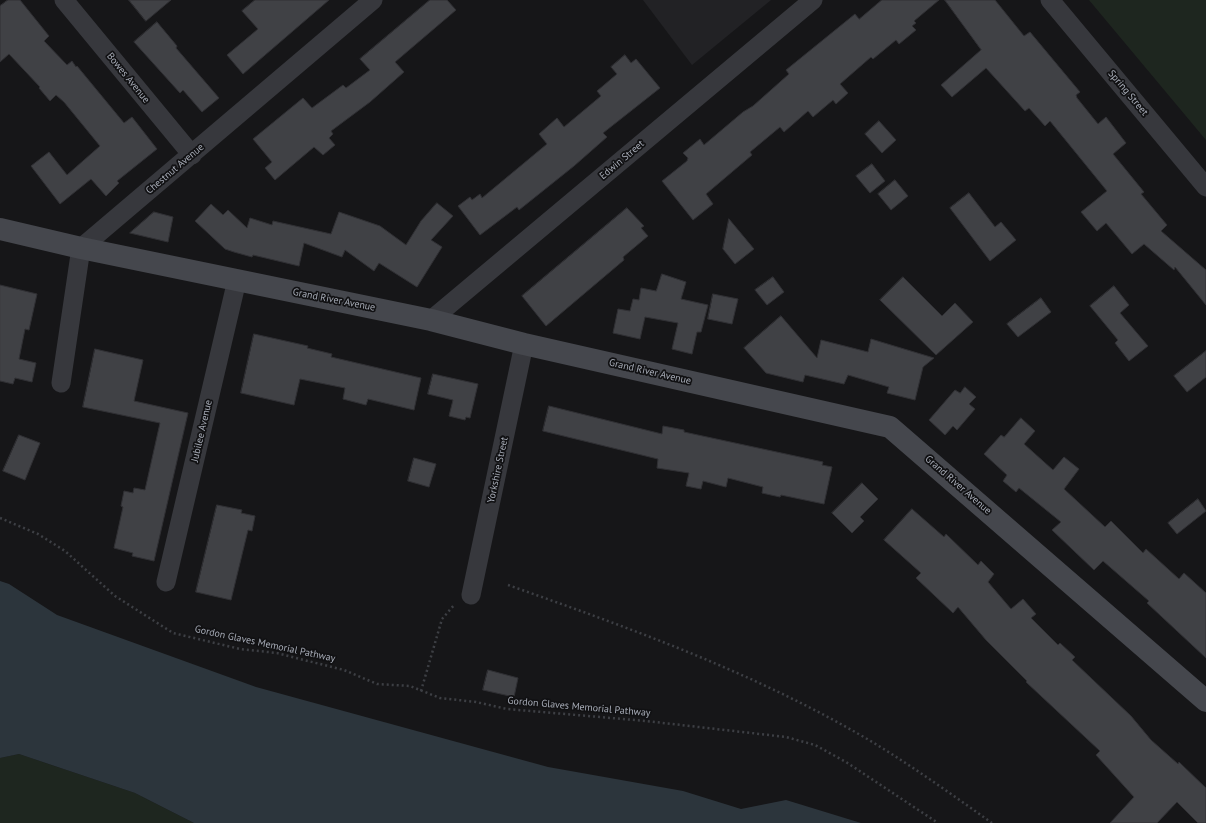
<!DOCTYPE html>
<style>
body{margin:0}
canvas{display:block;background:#161618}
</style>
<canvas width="1206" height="823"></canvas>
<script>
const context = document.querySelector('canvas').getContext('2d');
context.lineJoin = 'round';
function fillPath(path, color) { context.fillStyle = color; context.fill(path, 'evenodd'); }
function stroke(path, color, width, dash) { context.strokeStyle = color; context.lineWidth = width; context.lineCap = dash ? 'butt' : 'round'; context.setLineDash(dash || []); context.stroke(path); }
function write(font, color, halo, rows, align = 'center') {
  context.font = font + ' "PT Sans",sans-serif'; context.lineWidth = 3.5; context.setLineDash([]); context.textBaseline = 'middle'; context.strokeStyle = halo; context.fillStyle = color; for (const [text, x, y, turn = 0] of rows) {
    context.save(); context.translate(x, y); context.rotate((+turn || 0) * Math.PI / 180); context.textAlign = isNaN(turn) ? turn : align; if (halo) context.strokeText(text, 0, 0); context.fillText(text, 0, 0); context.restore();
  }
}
fillPath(new Path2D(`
 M 643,0 L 771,0 L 692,65 Z`), '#222225');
fillPath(new Path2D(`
 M 1089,0 L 1206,0 L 1206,140 Z
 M 19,754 L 135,793 L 194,823 L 0,823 L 0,758 Z`), '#1e261f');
fillPath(new Path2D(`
 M 0,581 L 9,584 L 57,615 L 256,687 L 548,767 L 683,791 L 741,809 L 786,800 L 861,823 L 194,823 L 135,793 L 19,754 L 0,758 Z`), '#2c353c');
const building = new Path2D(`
 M 8,0 L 20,0 L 49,36 L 44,41 L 67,65 L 72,61 L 76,67 L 77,66 L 124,123 L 132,117 L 157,149 L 117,181 L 119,183 L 106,196 L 91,179 L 60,204 L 31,166 L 49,152 L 67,175 L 100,146 L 64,102 L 56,95 L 50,101 L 39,88 L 40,87 L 9,54 L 0,62 L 0,6 Z
 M 129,0 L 171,0 L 146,21 Z
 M 255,0 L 329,0 L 243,74 L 227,55 L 258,29 L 242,11 Z
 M 430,0 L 447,0 L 456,10 L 395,62 L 404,72 L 370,102 L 331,131 L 333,134 L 329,138 L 335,145 L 323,155 L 314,147 L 275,180 L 265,168 L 272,162 L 253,139 L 303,98 L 312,108 L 343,85 L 346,88 L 370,70 L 360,59 Z
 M 882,0 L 939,0 L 914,21 L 916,23 L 912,26 L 916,30 L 899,44 L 896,40 L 873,59 L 871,57 L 840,84 L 848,93 L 836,104 L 833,100 L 813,117 L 808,111 L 784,132 L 780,127 L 750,152 L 752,155 L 706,194 L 713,204 L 693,220 L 662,181 L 687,161 L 688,158 L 683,153 L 700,139 L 704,145 L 743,112 L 753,106 L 789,74 L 786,70 L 855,14 L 859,19 Z
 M 945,0 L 995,0 L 1024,36 L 1030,32 L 1080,92 L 1076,95 L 1077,98 L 1098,124 L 1106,117 L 1126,143 L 1113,154 L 1144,192 L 1141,194 L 1167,225 L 1161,231 L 1206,270 L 1206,305 L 1175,267 L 1174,270 L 1144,244 L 1132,254 L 1106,223 L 1097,231 L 1081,212 L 1107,191 L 1050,121 L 1045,126 L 1029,108 L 1025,111 L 986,68 L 952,97 L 941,85 L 981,50 Z
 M 157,22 L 177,46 L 176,48 L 219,98 L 202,112 L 183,90 L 180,93 L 134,42 Z
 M 625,55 L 631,63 L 636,59 L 660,88 L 603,133 L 607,137 L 574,166 L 519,210 L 517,207 L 480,235 L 458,206 L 470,197 L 472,200 L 480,194 L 482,198 L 547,144 L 539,134 L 557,118 L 564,127 L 601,96 L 597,91 L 617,74 L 611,67 Z
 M 879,121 L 896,140 L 882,153 L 865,134 Z
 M 872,164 L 885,181 L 870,193 L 856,176 Z
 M 895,180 L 908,196 L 891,210 L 878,194 Z
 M 969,193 L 995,227 L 1001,222 L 1016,240 L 990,261 L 950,208 Z
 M 437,203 L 453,216 L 431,240 L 442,247 L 417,287 L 379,263 L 374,271 L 345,250 L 342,257 L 304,243 L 299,266 L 253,255 L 252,257 L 234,252 L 225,249 L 195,221 L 211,204 L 223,215 L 228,210 L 247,228 L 250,218 L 272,225 L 273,221 L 331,234 L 339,212 L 380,226 L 406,245 L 421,221 Z
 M 627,208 L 644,226 L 641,228 L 648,236 L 623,257 L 624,260 L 546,326 L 522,296 Z
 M 154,212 L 173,217 L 168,242 L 130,233 Z
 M 729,219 L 754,249 L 735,264 L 723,249 Z
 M 662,274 L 686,282 L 681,299 L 708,305 L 701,332 L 697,332 L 692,354 L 672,349 L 678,323 L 645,317 L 640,339 L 613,333 L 618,309 L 630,311 L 633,299 L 639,300 L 641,288 L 656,291 Z
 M 773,277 L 784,292 L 767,305 L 755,290 Z
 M 903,277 L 942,316 L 955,303 L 973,322 L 936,355 L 880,300 Z
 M 0,285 L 37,294 L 29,330 L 25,329 L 19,359 L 36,363 L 32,382 L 15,378 L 13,384 L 0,381 Z
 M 1114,286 L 1129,305 L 1120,313 L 1148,346 L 1129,361 L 1115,343 L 1118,340 L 1090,306 Z
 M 713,294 L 738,299 L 732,324 L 708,319 Z
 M 1041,298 L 1051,312 L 1018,337 L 1007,324 Z
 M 781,316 L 817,358 L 821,340 L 868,352 L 871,339 L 934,358 L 923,367 L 915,400 L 887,393 L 889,387 L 848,375 L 844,384 L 805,375 L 803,382 L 766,373 L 744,348 Z
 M 254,334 L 308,346 L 307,348 L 332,354 L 331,357 L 421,378 L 414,410 L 368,399 L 366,405 L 343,399 L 345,388 L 300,379 L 294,405 L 241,393 Z
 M 95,349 L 143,360 L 134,401 L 188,413 L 154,561 L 132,556 L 133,553 L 114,548 L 123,507 L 121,506 L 124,491 L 133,493 L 134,488 L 145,490 L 160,423 L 83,407 Z
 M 1206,351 L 1206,377 L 1187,392 L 1174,376 Z
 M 433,374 L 478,384 L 470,418 L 466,417 L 465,420 L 449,416 L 453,400 L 428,394 Z
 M 965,387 L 976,397 L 969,404 L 975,409 L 957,430 L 953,426 L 945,435 L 929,420 L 955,390 L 960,393 Z
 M 549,406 L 662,434 L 663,426 L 684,430 L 684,432 L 823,462 L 822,465 L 832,467 L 824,504 L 781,495 L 780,497 L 762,493 L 763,487 L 728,478 L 726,487 L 703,481 L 701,489 L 686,486 L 689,473 L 657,468 L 658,459 L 543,431 Z
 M 1021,418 L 1035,431 L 1024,444 L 1053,470 L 1064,457 L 1079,469 L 1064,489 L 1105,527 L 1111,521 L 1143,553 L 1146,549 L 1179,579 L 1184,573 L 1206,593 L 1206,658 L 1147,603 L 1149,601 L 1103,561 L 1094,570 L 1052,530 L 1061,522 L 1019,488 L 1016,492 L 1003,481 L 1007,475 L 984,454 L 1001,435 L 1004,437 Z
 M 19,435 L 40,443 L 25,480 L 3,471 Z
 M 414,458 L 436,464 L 429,487 L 408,481 Z
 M 862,483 L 878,499 L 860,517 L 864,521 L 852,533 L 832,513 Z
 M 1198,499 L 1206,511 L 1177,534 L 1168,523 Z
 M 217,505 L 242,510 L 241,513 L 255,516 L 252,531 L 248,530 L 231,600 L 196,592 Z
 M 912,509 L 944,537 L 946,534 L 978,565 L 981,561 L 994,574 L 988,582 L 1011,609 L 1023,599 L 1036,614 L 1031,618 L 1058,645 L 1060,643 L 1075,657 L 1072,660 L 1131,716 L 1151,740 L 1178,764 L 1179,762 L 1206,788 L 1206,823 L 1198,823 L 1177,802 L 1157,823 L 1110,823 L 1134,797 L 1096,755 L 1100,751 L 1026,682 L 1027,681 L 986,640 L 958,607 L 953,613 L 916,578 L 921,573 L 884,540 Z
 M 488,670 L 518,678 L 514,697 L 483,690 Z`);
fillPath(building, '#404145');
stroke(building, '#303034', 1);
stroke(new Path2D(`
 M 0,518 L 38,534 L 65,551 L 115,596 L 173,633 L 240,649 L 277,653 L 308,661 L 344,670 L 377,684 L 410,686 L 440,698 L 476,702 L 507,709 L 646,721 L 786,737 L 815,745 L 846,762 L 938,823
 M 508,585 C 635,630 758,674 874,743 C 915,768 954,796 992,823
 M 421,691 L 442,619 L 455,604`), '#3d3f44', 2.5, [2, 3]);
stroke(new Path2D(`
 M 64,0 L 192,155
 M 1050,0 L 1206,187
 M 431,320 L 813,0
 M 61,383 L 81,248 L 373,0
 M 166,582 L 237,280
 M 471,595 L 524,344`), '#37383d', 19);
stroke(new Path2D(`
 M 0,229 L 81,248 L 431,320 L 524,344 L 890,427 L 1206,701`), '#45474d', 22);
write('10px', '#a8adb8', '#111113', [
 ["Bowes Avenue",128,78,51],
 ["Spring Street",1128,93,50],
 ["Edwin Street",622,160,-40],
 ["Chestnut Avenue",175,169,-40],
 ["Grand River Avenue",334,300,11],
 ["Grand River Avenue",650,372,13],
 ["Jubilee Avenue",202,431,-77],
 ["Yorkshire Street",498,470,-78],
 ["Grand River Avenue",958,485,41],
 ["Gordon Glaves Memorial Pathway",265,644,12],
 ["Gordon Glaves Memorial Pathway",579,707,5]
]);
</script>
